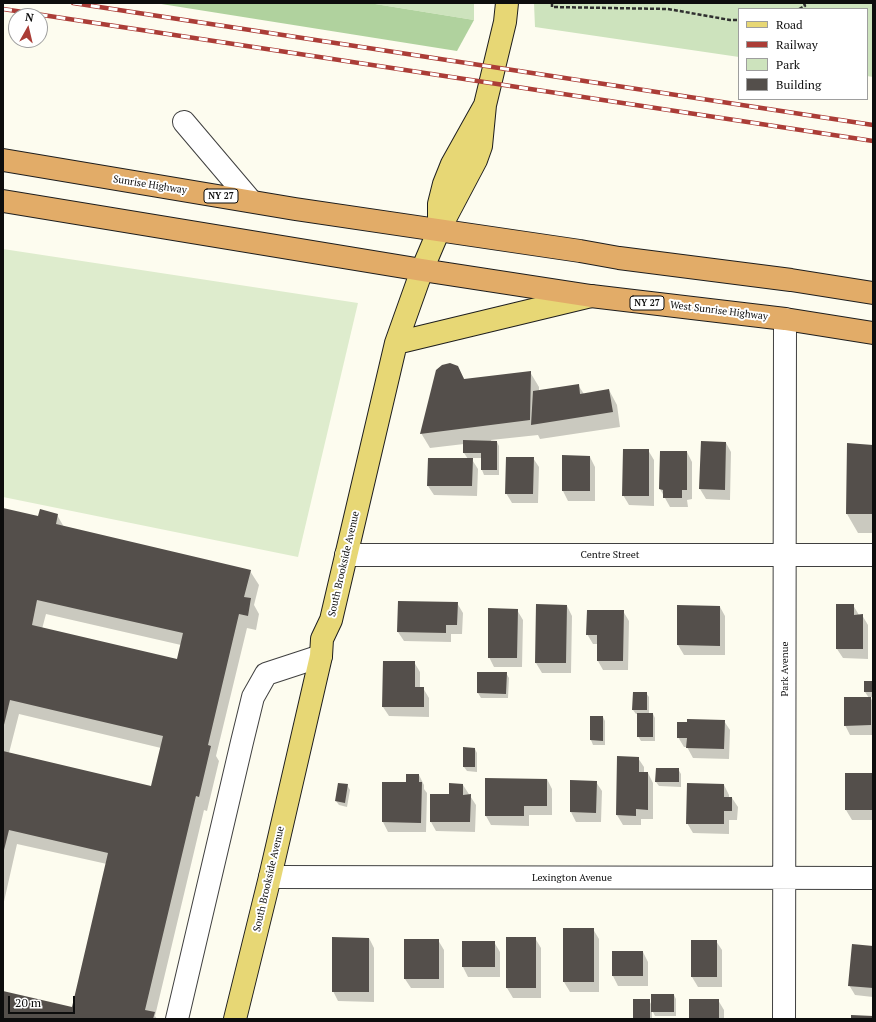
<!DOCTYPE html>
<style>
body{margin:0}
#map{position:relative;width:876px;height:1022px;overflow:hidden;background:#fdfcef;font-family:"PT Serif",serif}
canvas{display:block}
.frame{position:absolute;inset:0;border:4px solid #0d0d0d;pointer-events:none}
.legend{position:absolute;left:738px;top:8px;width:130px;height:92px;box-sizing:border-box;background:#fff;border:1px solid #9e9e9e;margin:0;padding:5px 7px;list-style:none;font-size:12px;color:#0d0d0d}
.legend li{display:flex;align-items:center;gap:8px;height:20px}
.legend b{width:20px;border:1px solid #9e9e9e}
.north{position:absolute;left:8px;top:8px;width:40px;height:40px;box-sizing:border-box;background:#fff;border:1px solid #9e9e9e;border-radius:50%;rotate:8deg;font-size:11px;font-weight:700;line-height:16px;text-align:center;color:#0d0d0d}
.north::after{content:'';display:block;margin:auto;width:14px;height:18px;background:#ab3d37;clip-path:polygon(50% 0,100% 100%,50% 72%,0 100%)}
.scale{position:absolute;left:8px;top:996px;width:67px;height:18px;box-sizing:border-box;border:2px solid #0d0d0d;border-top:0;padding-left:5px;font-size:12px;line-height:14px;white-space:nowrap;color:#0d0d0d;-webkit-text-stroke:3px #fff;paint-order:stroke}
</style>
<div id="map">
<canvas width="876" height="1022"></canvas>
<div class="frame"></div>
<ul class="legend">
<li><b style="height:5px;background:#e7d775"></b>Road</li>
<li><b style="height:5px;background:#ab3d37"></b>Railway</li>
<li><b style="height:11px;background:#cde3bd"></b>Park</li>
<li><b style="height:11px;background:#544f4b"></b>Building</li>
</ul>
<div class="north">N</div>
<div class="scale">20 m</div>
</div>
<script>
const context = document.querySelector('canvas').getContext('2d');
context.lineJoin = 'round';
function fillPath(path, color) { context.fillStyle = color; context.fill(path, 'evenodd'); }
function stroke(path, color, width, dash) { context.strokeStyle = color; context.lineWidth = width; context.lineCap = dash ? 'butt' : 'round'; context.setLineDash(dash || []); context.stroke(path); }
function write(font, color, halo, rows, align = 'center') {
  context.font = font + ' "PT Serif",serif'; context.lineWidth = 4; context.setLineDash([]); context.textBaseline = 'middle'; context.strokeStyle = halo; context.fillStyle = color; for (const [text, x, y, turn = 0] of rows) {
    context.save(); context.translate(x, y); context.rotate((+turn || 0) * Math.PI / 180); context.textAlign = isNaN(turn) ? turn : align; if (halo) context.strokeText(text, 0, 0); context.fillText(text, 0, 0); context.restore();
  }
}
fillPath(new Path2D(`
 M 369,3 L 474,3 L 474,20 Z
 M 534,3 L 873,3 L 873,77 L 867,76 L 867,9 L 739,9 L 739,57 L 535,27 Z`), '#cde3bd');
fillPath(new Path2D(`
 M 155,3 L 369,3 L 474,20 L 457,51 Z`), '#b0d29e');
fillPath(new Path2D(`
 M 3,249 L 358,303 L 298,557 L 3,497 Z`), '#deeccd');
fillPath(new Path2D(`
 M 457,367 L 465,380 L 530,372 L 539,387 L 539,391 L 578,385 L 584,394 L 609,390 L 617,405 L 620,427 L 540,439 L 538,435 L 491,440 L 491,442 L 497,442 L 499,446 L 499,475 L 484,475 L 482,470 L 482,458 L 471,458 L 478,469 L 477,496 L 434,495 L 428,486 L 468,459 L 464,453 L 464,444 L 430,448 L 421,433 Z
 M 702,442 L 726,443 L 731,452 L 730,500 L 706,499 L 700,489 Z
 M 873,446 L 873,533 L 858,533 L 847,514 Z
 M 648,450 L 654,460 L 654,506 L 629,505 L 623,495 Z
 M 687,452 L 692,462 L 692,499 L 687,500 L 688,507 L 670,507 L 660,489 Z
 M 590,457 L 595,467 L 595,501 L 568,501 L 563,491 Z
 M 533,458 L 539,467 L 538,503 L 512,503 L 506,493 Z
 M 3,509 L 39,517 L 57,515 L 64,527 L 250,571 L 259,585 L 254,605 L 259,614 L 256,630 L 247,628 L 216,756 L 219,761 L 207,811 L 204,810 L 155,1016 L 157,1019 L 3,1019 L 3,992 L 73,1008 L 107,864 L 17,844 L 3,906 ZM 46,614 L 181,645 L 177,660 L 42,629 ZM 19,714 L 161,748 L 152,787 L 9,753 Z
 M 457,603 L 463,613 L 462,634 L 451,634 L 451,642 L 404,641 L 398,632 Z
 M 853,605 L 859,615 L 862,615 L 868,625 L 868,659 L 843,658 L 837,649 Z
 M 567,606 L 572,616 L 571,673 L 542,673 L 536,663 Z
 M 678,606 L 720,607 L 725,616 L 725,655 L 684,655 L 678,645 Z
 M 517,610 L 523,620 L 522,667 L 494,667 L 489,657 Z
 M 623,611 L 629,621 L 628,670 L 603,670 L 598,661 L 598,644 L 593,644 L 587,634 Z
 M 414,662 L 420,672 L 420,688 L 423,688 L 429,698 L 429,717 L 389,716 L 383,707 Z
 M 478,673 L 506,673 L 509,678 L 508,698 L 481,698 L 478,693 Z
 M 865,682 L 873,682 L 873,697 L 870,697 L 873,702 L 873,735 L 850,735 L 845,725 L 869,698 L 865,692 Z
 M 646,693 L 649,697 L 649,714 L 653,714 L 655,718 L 655,741 L 641,741 L 638,736 L 638,714 L 636,714 L 633,710 Z
 M 591,717 L 603,717 L 605,721 L 605,745 L 593,745 L 591,740 Z
 M 724,721 L 730,730 L 729,759 L 693,758 L 687,747 L 684,747 L 678,737 Z
 M 475,749 L 477,753 L 477,772 L 467,771 L 464,767 Z
 M 638,758 L 644,767 L 644,773 L 648,773 L 653,783 L 653,819 L 641,819 L 641,825 L 623,825 L 617,815 Z
 M 678,769 L 681,774 L 681,787 L 659,786 L 656,782 Z
 M 873,774 L 873,820 L 852,820 L 846,810 Z
 M 419,775 L 424,785 L 424,789 L 427,793 L 426,832 L 388,832 L 383,822 Z
 M 547,779 L 552,789 L 552,815 L 529,815 L 529,826 L 491,825 L 486,816 Z
 M 596,782 L 602,791 L 601,822 L 576,822 L 571,812 Z
 M 347,785 L 350,790 L 347,807 L 339,805 L 336,801 Z
 M 463,785 L 476,805 L 475,832 L 436,831 L 431,822 L 450,795 Z
 M 724,785 L 729,795 L 729,798 L 732,798 L 738,807 L 737,820 L 729,820 L 729,834 L 693,833 L 687,823 Z
 M 593,929 L 599,939 L 599,992 L 570,992 L 564,982 Z
 M 369,938 L 374,948 L 374,1002 L 338,1001 L 333,991 Z
 M 507,938 L 535,938 L 541,948 L 541,998 L 513,998 L 507,988 Z
 M 438,940 L 444,950 L 444,988 L 411,988 L 405,979 Z
 M 692,941 L 716,941 L 722,950 L 722,987 L 698,987 L 692,977 Z
 M 463,942 L 494,942 L 500,952 L 500,977 L 468,977 L 463,967 Z
 M 873,947 L 873,997 L 855,995 L 849,985 Z
 M 613,952 L 643,952 L 648,962 L 648,986 L 618,986 L 613,976 Z
 M 674,995 L 676,999 L 676,1016 L 655,1016 L 652,1010 L 652,1019 L 634,1019 L 649,1000 L 652,1006 Z
 M 718,1000 L 724,1010 L 724,1019 L 690,1019 Z`), '#0003');
fillPath(new Path2D(`
 M 450,363 L 458,366 L 464,379 L 531,371 L 530,420 L 420,434 L 436,370 L 442,365 Z
 M 579,384 L 580,394 L 609,389 L 613,412 L 531,425 L 533,391 Z
 M 463,440 L 497,441 L 497,470 L 481,470 L 481,453 L 463,453 Z
 M 701,441 L 726,442 L 725,490 L 699,489 Z
 M 847,443 L 873,445 L 873,514 L 846,514 Z
 M 623,449 L 649,449 L 649,496 L 622,496 Z
 M 660,451 L 687,451 L 687,490 L 682,490 L 682,498 L 663,498 L 663,490 L 659,489 Z
 M 562,455 L 590,456 L 590,491 L 562,491 Z
 M 506,457 L 534,457 L 533,494 L 505,494 Z
 M 428,458 L 473,458 L 472,486 L 427,486 Z
 M 3,508 L 38,516 L 40,509 L 58,514 L 56,524 L 251,570 L 244,597 L 251,598 L 248,616 L 239,614 L 208,745 L 211,746 L 199,797 L 196,796 L 145,1010 L 155,1012 L 153,1019 L 3,1019 L 3,991 L 72,1007 L 108,853 L 9,830 L 3,854 L 3,751 L 151,786 L 163,736 L 10,700 L 3,729 ZM 37,600 L 183,633 L 177,659 L 32,625 Z
 M 398,601 L 458,602 L 457,625 L 446,625 L 446,633 L 397,632 Z
 M 536,604 L 567,605 L 566,663 L 535,663 Z
 M 836,604 L 854,604 L 854,615 L 863,614 L 863,649 L 836,649 Z
 M 677,605 L 720,606 L 720,646 L 677,645 Z
 M 488,608 L 518,609 L 517,658 L 488,658 Z
 M 587,610 L 624,610 L 623,661 L 597,661 L 597,635 L 586,635 Z
 M 383,661 L 415,661 L 415,687 L 424,687 L 424,707 L 382,707 Z
 M 477,672 L 507,672 L 506,694 L 477,693 Z
 M 864,681 L 873,681 L 873,692 L 864,692 Z
 M 633,692 L 647,692 L 647,710 L 632,710 Z
 M 844,697 L 871,697 L 871,725 L 844,726 Z
 M 637,713 L 653,713 L 653,737 L 637,737 Z
 M 590,716 L 603,716 L 603,741 L 590,740 Z
 M 687,719 L 725,720 L 724,749 L 686,748 L 687,738 L 677,738 L 677,722 L 687,722 Z
 M 463,747 L 475,748 L 475,767 L 463,767 Z
 M 617,756 L 639,757 L 639,772 L 648,772 L 648,810 L 636,809 L 636,816 L 616,815 Z
 M 656,768 L 679,768 L 679,782 L 655,782 Z
 M 845,773 L 873,773 L 873,810 L 845,810 Z
 M 406,774 L 419,774 L 419,782 L 422,782 L 421,823 L 382,822 L 382,782 L 406,782 Z
 M 485,778 L 547,779 L 547,806 L 524,806 L 524,816 L 485,816 Z
 M 570,780 L 597,781 L 596,813 L 570,812 Z
 M 338,783 L 348,784 L 345,803 L 335,801 Z
 M 449,783 L 463,784 L 463,795 L 471,794 L 470,822 L 430,822 L 430,794 L 449,794 Z
 M 687,783 L 724,784 L 724,797 L 732,797 L 732,811 L 724,811 L 724,824 L 686,824 Z
 M 563,928 L 594,928 L 594,982 L 563,982 Z
 M 332,937 L 369,938 L 369,992 L 332,992 Z
 M 506,937 L 536,937 L 536,988 L 506,988 Z
 M 404,939 L 439,939 L 439,979 L 404,979 Z
 M 691,940 L 717,940 L 717,977 L 691,977 Z
 M 462,941 L 495,941 L 495,967 L 462,967 Z
 M 852,944 L 873,946 L 873,988 L 848,986 Z
 M 612,951 L 643,951 L 643,976 L 612,976 Z
 M 651,994 L 674,994 L 674,1012 L 651,1012 Z
 M 633,999 L 650,999 L 650,1019 L 633,1019 Z
 M 689,999 L 719,999 L 719,1019 L 689,1019 Z
 M 851,1015 L 873,1016 L 873,1019 L 851,1019 Z`), '#544f4b');
const minor = new Path2D(`
 M 184,122 L 251,201
 M 346,555 L 873,555
 M 270,877 L 873,878
 M 177,1019 L 242,742 L 253,697 L 266,674 L 321,656
 M 784,1019 L 785,319`);
const major = new Path2D(`
 M 485,105 L 452,164 L 444,184 L 439,204 L 439,230 L 476,160 L 481,146 L 485,105 L 505,22 L 507,3
 M 396,343 L 591,296
 M 235,1019 L 270,877 L 321,656 L 322,639 L 331,620 L 396,343 L 422,270 L 439,230`);
const highway = new Path2D(`
 M 3,160 L 295,209 L 580,251 L 619,258 L 791,280 L 873,293
 M 3,201 L 422,270 L 591,296 L 785,319 L 873,333`);
stroke(minor, '#404040', 24);
stroke(major, '#1e1e1e', 24);
stroke(highway, '#1e1e1e', 24);
stroke(new Path2D(`
 M 552,3 L 552,7 L 668,9 L 730,20 L 739,20
 M 799,9 L 805,6 L 804,3`), '#2f2f2f', 2.5, [4, 2]);
stroke(minor, '#fff', 22);
stroke(major, '#e7d775', 22);
stroke(highway, '#e2ac68', 22);
const rail = new Path2D(`
 M 73,3 L 873,125
 M 3,9 L 873,141`);
stroke(rail, '#ab3d37', 4.5);
stroke(rail, '#fff', 3, [9]);
for (const [x, y, w] of [
 [221,196,34],
 [647,303,34]
]) { const box = new Path2D(); box.roundRect(x - w / 2, y - 7, w, 14, 3); context.fillStyle = '#fff'; context.fill(box); stroke(box, '#0d0d0d', 1); }
write('bold 9px', '#0d0d0d', null, [
 ["NY 27",221,196],
 ["NY 27",647,303]
]);
write('10px', '#0d0d0d', '#fff', [
 ["Sunrise Highway",150,185,9],
 ["West Sunrise Highway",719,311,7],
 ["Centre Street",610,555],
 ["South Brookside Avenue",344,564,-77],
 ["Park Avenue",785,669,-90],
 ["Lexington Avenue",572,878],
 ["South Brookside Avenue",269,879,-77]
]);
</script>
